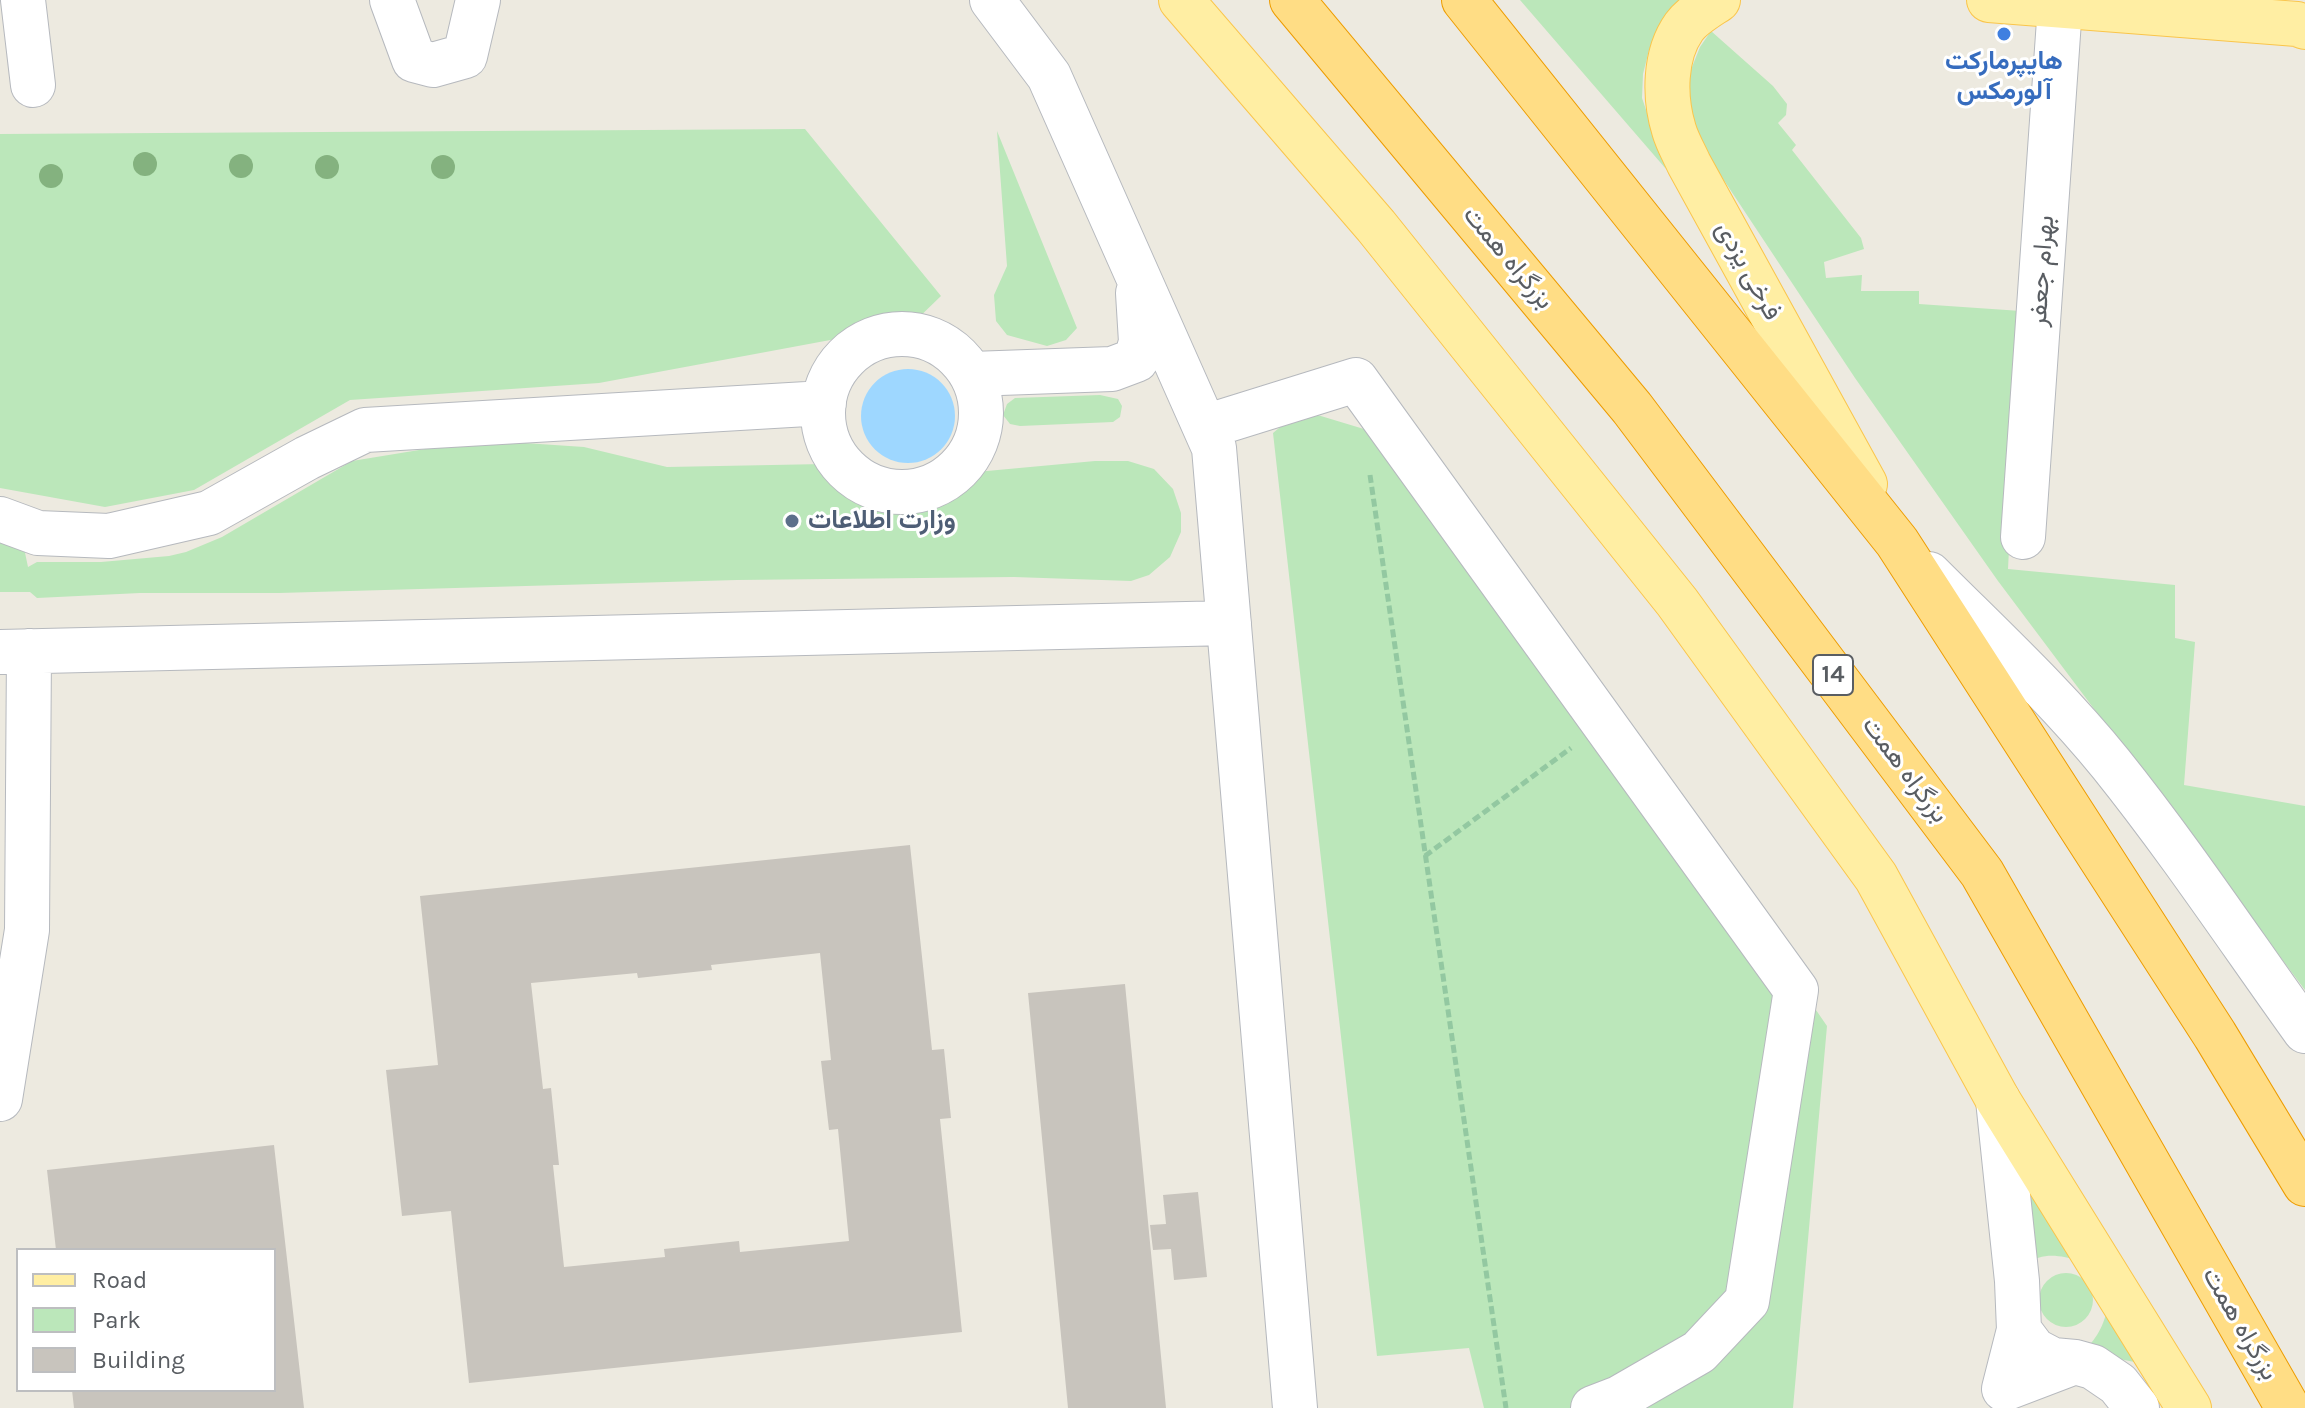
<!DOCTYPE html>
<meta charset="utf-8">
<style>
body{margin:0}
#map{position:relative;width:2305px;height:1408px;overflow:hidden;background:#edeae0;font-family:Karla,sans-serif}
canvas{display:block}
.legend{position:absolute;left:16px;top:1248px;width:260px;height:144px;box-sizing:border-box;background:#fff;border:2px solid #bdbec0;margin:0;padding:10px 14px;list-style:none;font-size:24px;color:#595d62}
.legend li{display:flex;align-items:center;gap:16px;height:40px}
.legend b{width:40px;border:2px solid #bdbec0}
</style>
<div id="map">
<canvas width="2305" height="1408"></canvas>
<ul class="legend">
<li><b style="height:10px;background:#ffeea3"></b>Road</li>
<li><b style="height:22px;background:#bbe7ba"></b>Park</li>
<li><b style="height:22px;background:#c8c4bd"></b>Building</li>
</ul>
</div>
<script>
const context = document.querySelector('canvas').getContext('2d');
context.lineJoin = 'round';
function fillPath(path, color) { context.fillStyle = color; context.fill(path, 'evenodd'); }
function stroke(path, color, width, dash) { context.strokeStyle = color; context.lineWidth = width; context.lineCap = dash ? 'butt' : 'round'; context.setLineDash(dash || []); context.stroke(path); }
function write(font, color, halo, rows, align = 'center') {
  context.font = font + ' Karla,Vazirmatn,sans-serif'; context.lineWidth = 6; context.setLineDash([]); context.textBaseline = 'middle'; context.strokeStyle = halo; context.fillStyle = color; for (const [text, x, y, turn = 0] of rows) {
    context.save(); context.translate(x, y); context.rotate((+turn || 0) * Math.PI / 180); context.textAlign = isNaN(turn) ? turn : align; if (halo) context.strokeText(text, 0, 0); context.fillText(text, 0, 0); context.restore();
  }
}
fillPath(new Path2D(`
 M 1520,0 L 1687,0 L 1657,33 L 1649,50 L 1643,74 L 1642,98 L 1666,169 Z
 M 1711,31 L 1773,86 L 1787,104 L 1786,115 L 1778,123 L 1796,145 L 1792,150 L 1861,238 L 1864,249 L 1824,262 L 1826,278 L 1862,275 L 1861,291 L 1919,291 L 1919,304 L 2021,311 L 2008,569 L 2175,585 L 2175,638 L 2195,642 L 2184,785 L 2305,806 L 2305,990 L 1998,581 L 1855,378 L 1688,126 L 1690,72 L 1700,47 Z
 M 805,129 L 941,296 L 911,325 L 599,383 L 350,400 L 194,490 L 105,507 L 0,488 L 0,134 Z
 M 997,131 L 1077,328 L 1066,340 L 1047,346 L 1007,335 L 996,321 L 994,295 L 1007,266 Z
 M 1100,395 L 1118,399 L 1122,406 L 1120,417 L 1113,422 L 1020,426 L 1010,424 L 1003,415 L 1007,404 L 1015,398 Z
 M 1301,410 L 1430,449 L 1827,1026 L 1793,1408 L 1484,1408 L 1469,1348 L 1377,1356 L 1273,433 Z
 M 480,440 L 584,447 L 667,467 L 824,464 L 838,470 L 848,481 L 871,497 L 893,507 L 911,509 L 942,498 L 976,472 L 1095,461 L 1128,461 L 1154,469 L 1173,489 L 1181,513 L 1181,532 L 1170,557 L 1149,575 L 1131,581 L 1014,577 L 737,580 L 279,593 L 140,593 L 37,598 L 30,592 L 0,592 L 0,540 L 24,548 L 28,567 L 37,562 L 101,562 L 169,556 L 186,552 L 222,537 L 352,461 Z
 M 2010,1143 L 2081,1261 C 2058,1255 2045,1252 2024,1264 Z
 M2039 1300a27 27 0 1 1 54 0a27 27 0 1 1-54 0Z
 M 2109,1301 L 2150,1365 L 2083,1352 C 2099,1336 2105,1323 2109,1301 Z`), '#bbe7ba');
fillPath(new Path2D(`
 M861 416a47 47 0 1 1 94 0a47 47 0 1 1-94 0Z`), '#9ed7ff');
fillPath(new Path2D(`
 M 910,845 L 932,1050 L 944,1049 L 951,1118 L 940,1119 L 962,1332 L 469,1383 L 451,1211 L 402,1216 L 386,1070 L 438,1065 L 420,896 ZM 820,953 L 831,1060 L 821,1061 L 829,1130 L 838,1129 L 849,1241 L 740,1252 L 739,1241 L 664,1249 L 665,1257 L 564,1267 L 553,1165 L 559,1165 L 551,1088 L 543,1089 L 531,983 L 637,973 L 638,978 L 712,970 L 711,965 Z
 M 1125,984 L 1166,1408 L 1068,1408 L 1028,993 Z
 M 274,1145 L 304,1408 L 74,1408 L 72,1390 L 274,1390 L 274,1250 L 56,1250 L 47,1170 Z
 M 1198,1192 L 1207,1277 L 1174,1280 L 1171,1249 L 1153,1250 L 1150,1225 L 1166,1224 L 1163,1195 Z`), '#c8c4bd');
const minor = new Path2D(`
 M 23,0 L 33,85
 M 392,0 L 414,60 L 433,65 L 465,56 L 478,0
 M 992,0 L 1049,76 L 1214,448 L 1295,1408
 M823 413a79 79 0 1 1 158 0a79 79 0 1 1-158 0Z
 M 972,374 L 1112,369 L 1136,360 L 1141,342 L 1138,293
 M 1205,427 L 1356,380 L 1796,990 L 1747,1301 L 1699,1352 L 1619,1398 L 1593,1408
 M 0,519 L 38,533 L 109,536 L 209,513 L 307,458 L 365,430 L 824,403
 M 2023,537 L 2060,6
 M 1929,574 C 1991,636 2056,696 2111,764 C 2180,850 2241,942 2305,1031
 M 0,652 L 1229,623
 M 0,1099 L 27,930 L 29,651
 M 1998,1100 L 2017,1281 L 2019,1330 L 2034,1350 L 2053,1360 L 2075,1362 L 2093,1367 L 2118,1384 L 2137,1408
 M 2019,1330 L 2004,1389 L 2075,1362`);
const major = new Path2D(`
 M 1181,0 L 1376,226 L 1677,602 L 1876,877 L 1998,1100 L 2189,1408
 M 1718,0 C 1706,8 1692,16 1684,27 C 1664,55 1664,98 1674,130 C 1677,141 1684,153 1689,164 L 1865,484
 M 1989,0 L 2297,24 L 2305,27`);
const highway = new Path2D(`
 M 1292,0 L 1632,408 L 1982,873 L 2288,1408
 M 1464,0 L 1897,542 L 2215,1035 L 2305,1184`);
stroke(minor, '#b6b9be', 46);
stroke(major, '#fac54b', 46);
stroke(highway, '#ed9c00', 46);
stroke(new Path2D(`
 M 1370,475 L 1506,1408
 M 1425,856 L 1571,748`), '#93c8a1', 5, [8, 4]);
stroke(minor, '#fff', 44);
stroke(major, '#ffeea3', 44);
stroke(highway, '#ffdd85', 44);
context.fillStyle = '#84b27f';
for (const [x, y] of [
 [145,164],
 [241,166],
 [327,167],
 [443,167],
 [51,176]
]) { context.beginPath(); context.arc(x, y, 12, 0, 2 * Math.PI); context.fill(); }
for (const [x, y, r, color] of [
 [2004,34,8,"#3f7fe0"],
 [792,521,8,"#5c6f8a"]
]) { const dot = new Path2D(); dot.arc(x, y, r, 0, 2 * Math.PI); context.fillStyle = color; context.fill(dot); stroke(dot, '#fff', 3); }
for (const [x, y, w] of [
 [1833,675,40]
]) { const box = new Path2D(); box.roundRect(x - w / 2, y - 20, w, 40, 6); context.fillStyle = '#fff'; context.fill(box); stroke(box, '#595d62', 2); }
write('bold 24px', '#595d62', null, [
 ["14",1833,675]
]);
write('bold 26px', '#366cbe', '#fff', [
 ["هایپرمارکت",2004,62],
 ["آلورمکس",2004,92]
]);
write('26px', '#595d62', '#fff', [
 ["بزرگراه همت",1508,258,50],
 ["فرخی یزدی",1748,271,61],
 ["بهرام جعفر",2042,271,-86],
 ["بزرگراه همت",1905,770,53],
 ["بزرگراه همت",2240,1324,60]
]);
write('bold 26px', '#4e5e75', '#fff', [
 ["وزارت اطلاعات",808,521]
], 'left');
</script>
